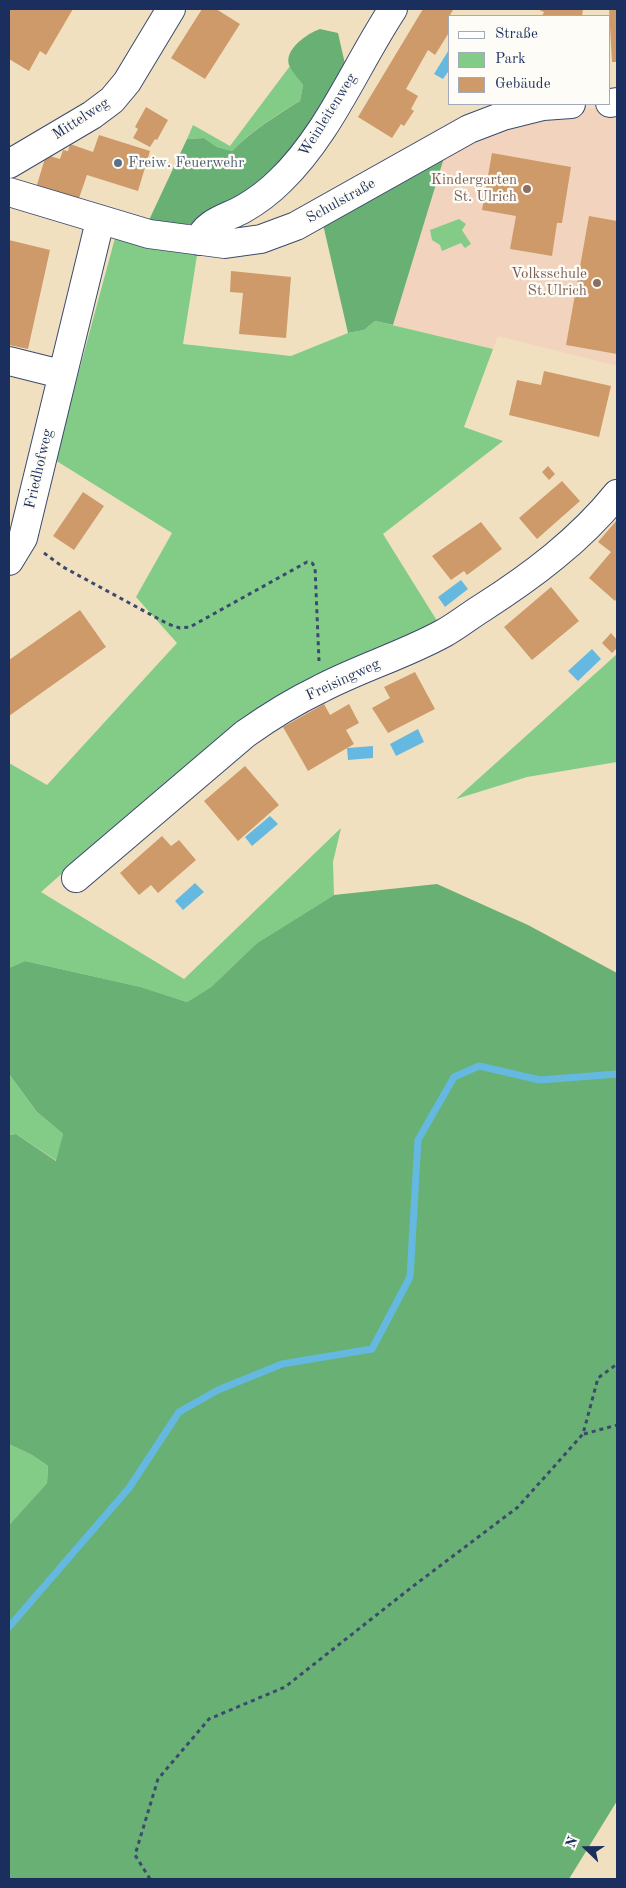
<!DOCTYPE html>
<meta charset="utf-8">
<style>
body{margin:0}
#map{position:relative;width:626px;height:1888px;overflow:hidden;background:#f1e0c0;font-family:"Old Standard TT",serif}
canvas{display:block}
.frame{position:absolute;inset:0;border:10px solid #1b2f5e;pointer-events:none}
.legend{position:absolute;left:448px;top:15px;width:162px;height:90px;box-sizing:border-box;background:#fdfcf7;border:1px solid #a3aaba;margin:0;padding:6px 9px;list-style:none;font-size:15px;color:#1b2f5e}
.legend li{display:flex;align-items:center;gap:10px;height:25px}
.legend b{width:25px;border:1px solid #a3aaba}
.north{position:absolute;left:561px;top:1823px;width:50px;height:50px;-webkit-text-stroke:4px #fdfcf7;paint-order:stroke;rotate:292deg;font-size:14px;font-weight:700;line-height:20px;text-align:center;color:#1b2f5e}
.north::after{content:'';display:block;margin:auto;width:18px;height:22px;background:#1b2f5e;clip-path:polygon(50% 0,100% 100%,50% 72%,0 100%)}
</style>
<div id="map">
<canvas width="626" height="1888"></canvas>
<div class="frame"></div>
<ul class="legend">
<li><b style="height:6px;background:#fff"></b>Straße</li>
<li><b style="height:14px;background:#82cc88"></b>Park</li>
<li><b style="height:14px;background:#ce9a69"></b>Gebäude</li>
</ul>
<div class="north">N</div>
</div>
<script>
const context = document.querySelector('canvas').getContext('2d');
context.lineJoin = 'round';
function fillPath(path, color) { context.fillStyle = color; context.fill(path, 'evenodd'); }
function stroke(path, color, width, dash) { context.strokeStyle = color; context.lineWidth = width; context.lineCap = dash ? 'butt' : 'round'; context.setLineDash(dash || []); context.stroke(path); }
function write(font, color, halo, rows, align = 'center') {
  context.font = font + ' "Old Standard TT",serif'; context.lineWidth = 4.5; context.setLineDash([]); context.textBaseline = 'middle'; context.strokeStyle = halo; context.fillStyle = color; for (const [text, x, y, turn = 0] of rows) {
    context.save(); context.translate(x, y); context.rotate((+turn || 0) * Math.PI / 180); context.textAlign = isNaN(turn) ? turn : align; if (halo) context.strokeText(text, 0, 0); context.fillText(text, 0, 0); context.restore();
  }
}
fillPath(new Path2D(`
 M 617,107 L 617,366 L 498,336 L 493,349 L 393,325 L 447,148 L 559,110 Z`), '#f2d4be');
fillPath(new Path2D(`
 M 290,66 L 303,85 L 300,101 C 274,116 253,130 232,151 L 217,147 L 204,138 L 187,139 L 193,125 L 230,146 Z
 M 459,219 L 466,224 L 462,230 L 471,244 L 465,248 L 461,243 L 442,251 L 440,245 L 432,240 L 430,230 Z
 M 115,238 L 198,249 L 183,344 L 291,356 L 348,333 L 364,330 L 375,321 L 493,349 L 464,427 L 503,441 L 383,534 L 439,624 L 417,635 L 82,856 L 41,892 L 184,979 L 341,828 L 333,862 L 334,895 L 257,943 L 211,987 L 187,1002 L 141,987 L 25,961 L 9,968 L 9,763 L 47,785 L 177,643 L 136,597 L 172,533 L 55,460 Z
 M 617,654 L 617,762 L 527,777 L 456,799 Z
 M 9,1074 L 37,1112 L 63,1134 L 57,1161 L 16,1134 L 9,1135 Z
 M 9,1444 L 32,1455 L 48,1466 L 47,1483 L 9,1525 Z`), '#82cc88');
fillPath(new Path2D(`
 M 320,29 L 338,33 L 345,64 L 289,166 L 193,224 L 172,224 L 149,220 L 187,139 L 204,138 L 217,147 L 232,151 C 253,130 275,116 300,101 L 303,85 C 299,79 292,72 289,65 C 284,49 308,33 320,29 Z
 M 447,148 L 393,325 L 375,321 L 364,330 L 348,333 L 322,220 Z
 M 437,884 L 528,925 L 617,973 L 617,1801 L 569,1879 L 9,1879 L 9,1525 L 47,1483 L 48,1466 L 32,1455 L 9,1444 L 9,1135 L 16,1134 L 56,1161 L 63,1134 L 37,1112 L 9,1074 L 9,968 L 25,961 L 141,987 L 187,1002 L 211,987 L 257,943 L 334,895 Z`), '#69b074');
fillPath(new Path2D(`
 M 450,48 L 450,69 L 443,79 L 434,74 Z
 M 461,580 L 468,589 L 445,607 L 438,597 Z
 M 592,649 L 601,659 L 578,681 L 568,671 Z
 M 418,729 L 424,742 L 396,756 L 390,744 Z
 M 373,746 L 373,758 L 348,760 L 347,748 Z
 M 270,816 L 278,824 L 252,846 L 245,837 Z
 M 195,883 L 204,892 L 183,910 L 175,901 Z`), '#65b9e1');
stroke(new Path2D(`
 M 9,1627 L 129,1488 L 179,1412 L 218,1390 L 282,1364 L 372,1349 L 410,1277 L 418,1140 L 454,1077 L 479,1066 L 540,1080 L 617,1074`), '#65b9e1', 7);
fillPath(new Path2D(`
 M 9,9 L 73,9 L 46,55 L 40,51 L 29,71 L 9,59 Z
 M 202,9 L 216,9 L 240,24 L 205,79 L 171,58 Z
 M 423,9 L 453,10 L 450,15 L 453,16 L 450,16 L 450,31 L 435,55 L 428,50 L 406,89 L 418,96 L 411,109 L 414,111 L 404,126 L 401,124 L 392,138 L 358,117 Z
 M 539,9 L 583,9 L 582,16 L 542,16 L 544,12 L 539,10 Z
 M 609,9 L 617,9 L 617,62 L 612,62 Z
 M 146,107 L 168,120 L 157,140 L 155,139 L 150,147 L 133,138 L 138,129 L 135,127 Z
 M 99,135 L 150,151 L 138,191 L 87,175 L 78,201 L 36,188 L 46,155 L 60,159 L 63,150 L 68,151 L 70,144 L 93,152 Z
 M 492,153 L 571,167 L 562,223 L 557,223 L 552,256 L 510,249 L 516,216 L 482,210 Z
 M 589,216 L 617,221 L 617,354 L 566,345 Z
 M 9,240 L 50,250 L 28,349 L 9,345 Z
 M 231,271 L 291,277 L 286,338 L 239,334 L 243,293 L 230,292 Z
 M 544,371 L 611,386 L 599,437 L 509,415 L 517,380 L 541,385 Z
 M 548,466 L 555,474 L 549,480 L 542,472 Z
 M 562,481 L 580,501 L 537,539 L 519,518 Z
 M 83,492 L 104,506 L 74,550 L 53,536 Z
 M 616,521 L 617,598 L 615,601 L 589,578 L 611,552 L 598,542 Z
 M 481,522 L 502,549 L 467,575 L 464,571 L 451,580 L 432,556 Z
 M 551,587 L 579,621 L 532,660 L 504,627 Z
 M 80,610 L 106,647 L 9,716 L 9,660 Z
 M 611,633 L 617,640 L 617,648 L 612,653 L 602,643 Z
 M 415,672 L 435,709 L 388,733 L 372,708 L 390,698 L 384,687 Z
 M 324,704 L 330,715 L 349,704 L 359,723 L 346,730 L 354,744 L 308,771 L 283,727 Z
 M 245,766 L 279,805 L 238,841 L 204,801 Z
 M 162,836 L 171,846 L 179,840 L 196,860 L 158,893 L 151,885 L 139,895 L 120,873 Z`), '#ce9a69');
const minor = new Path2D(`
 M 610,103 L 617,102
 M 9,164 L 92,115 L 112,100 L 127,82 L 171,9
 M 9,192 L 149,234 L 225,244 L 261,239 L 296,226 L 469,129 L 503,116 L 543,106 L 571,104
 M 199,241 C 205,222 227,218 243,209 C 257,201 269,192 280,181 C 329,134 356,65 393,9
 M 9,361 L 61,374
 M 9,561 L 23,538 L 100,221
 M 76,878 L 245,734 C 269,717 293,702 320,689 C 360,668 404,655 444,633 C 457,626 469,616 482,608 C 532,576 580,540 617,494`);
stroke(minor, '#3b4a6d', 30);
stroke(new Path2D(`
 M 44,553 L 63,567 L 168,624 L 180,628 L 190,627 L 307,562 L 312,563 L 315,567 L 319,661
 M 584,1434 L 617,1425
 M 150,1879 L 135,1855 L 158,1779 L 209,1719 L 285,1687 L 412,1587 L 518,1507 L 583,1434 L 598,1378 L 617,1364`), '#3b4a6d', 3, [4, 4]);
stroke(minor, '#fff', 28);
for (const [x, y, r, color] of [
 [118,163,5,"#5c6f8a"],
 [527,189,5,"#8d6e63"],
 [597,283,5,"#8d6e63"]
]) { const dot = new Path2D(); dot.arc(x, y, r, 0, 2 * Math.PI); context.fillStyle = color; context.fill(dot); stroke(dot, '#fdfcf7', 2); }
write('15px', '#1b2f5e', '#fdfcf7', [
 ["Weinleitenweg",328,115,-58],
 ["Mittelweg",81,119,-33],
 ["Schulstraße",341,201,-29],
 ["Friedhofweg",39,469,-77],
 ["Freisingweg",343,680,-25]
]);
write('15px', '#4e5e75', '#fdfcf7', [
 ["Freiw. Feuerwehr",128,163]
], 'left');
write('15px', '#785e54', '#fdfcf7', [
 ["Kindergarten",517,180],
 ["St. Ulrich",517,197],
 ["Volksschule",587,274],
 ["St.Ulrich",587,291]
], 'right');
</script>
